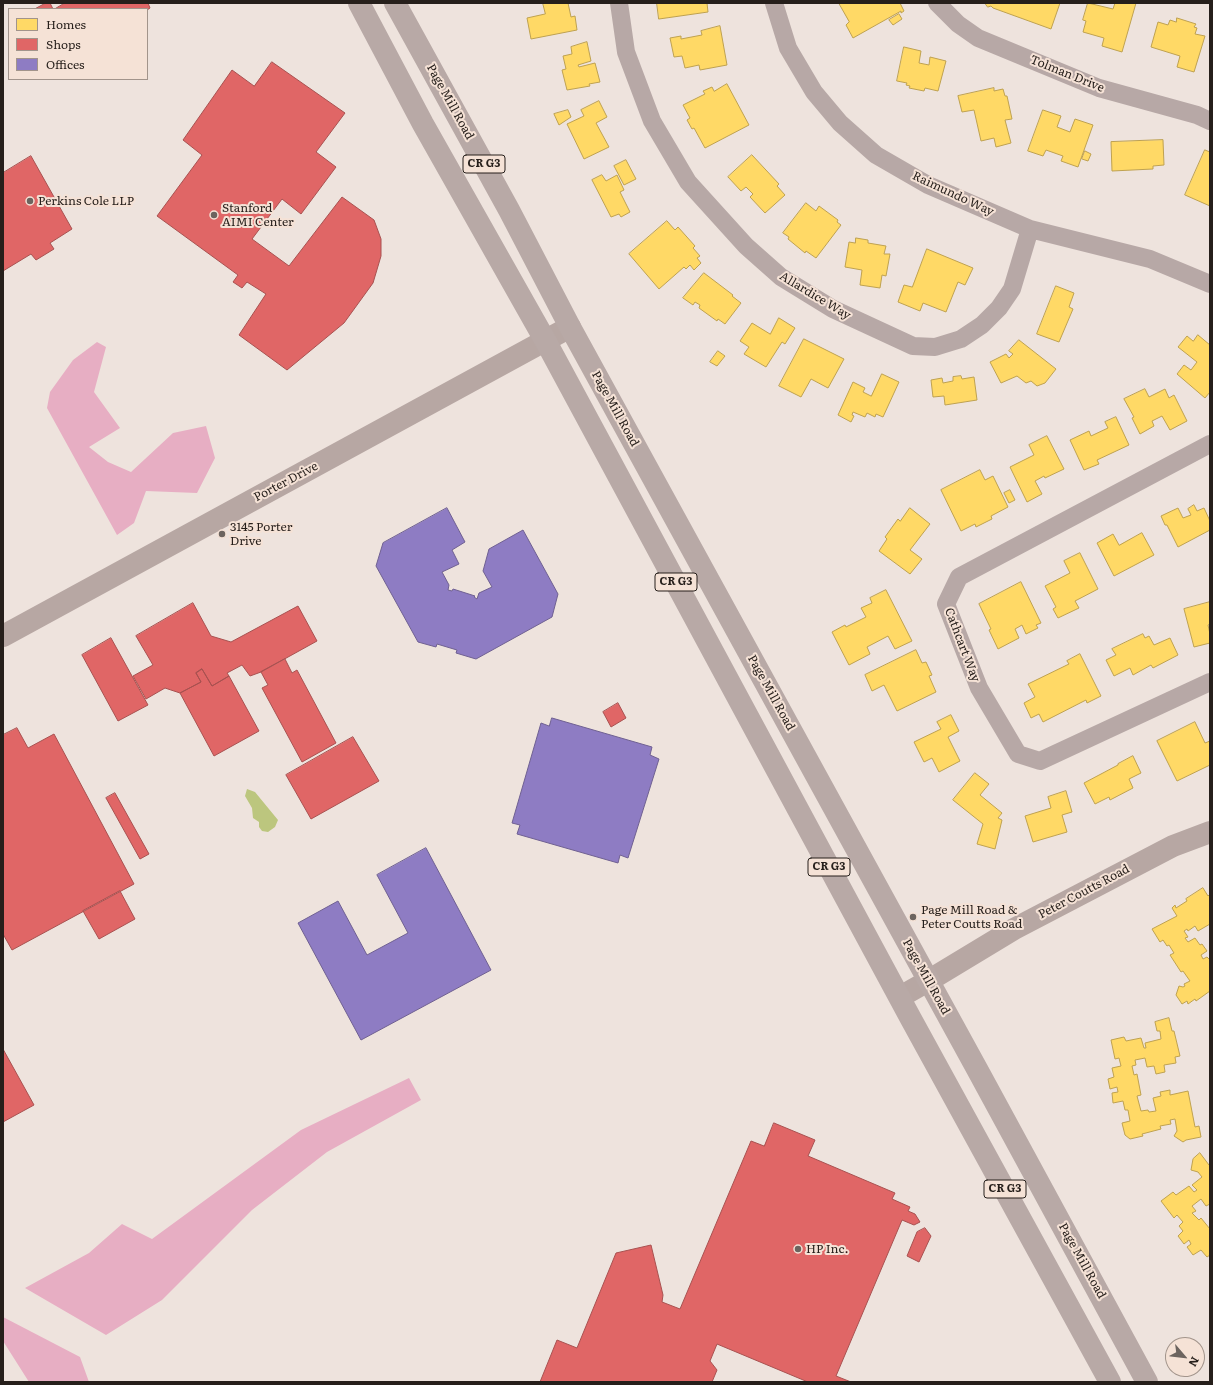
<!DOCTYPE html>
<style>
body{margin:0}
#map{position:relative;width:1213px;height:1385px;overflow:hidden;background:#eee3dd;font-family:Literata,serif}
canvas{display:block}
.frame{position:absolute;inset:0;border:4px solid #261f1b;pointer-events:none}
.legend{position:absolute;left:8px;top:8px;width:140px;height:72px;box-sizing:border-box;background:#f5e2d6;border:1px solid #a2948b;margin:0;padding:5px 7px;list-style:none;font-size:12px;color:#261f1b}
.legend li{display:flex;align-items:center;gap:8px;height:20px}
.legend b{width:20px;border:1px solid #a2948b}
.north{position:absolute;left:1165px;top:1337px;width:40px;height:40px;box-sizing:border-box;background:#f5e2d6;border:1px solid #a2948b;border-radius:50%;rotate:118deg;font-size:11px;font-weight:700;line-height:16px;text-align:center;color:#261f1b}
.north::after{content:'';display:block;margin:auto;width:14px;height:18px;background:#6c645f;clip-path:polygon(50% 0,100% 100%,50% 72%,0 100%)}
</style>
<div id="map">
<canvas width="1213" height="1385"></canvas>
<div class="frame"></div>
<ul class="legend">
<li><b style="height:11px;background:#ffd966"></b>Homes</li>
<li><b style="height:11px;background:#e06666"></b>Shops</li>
<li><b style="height:11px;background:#8e7cc3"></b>Offices</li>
</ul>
<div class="north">N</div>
</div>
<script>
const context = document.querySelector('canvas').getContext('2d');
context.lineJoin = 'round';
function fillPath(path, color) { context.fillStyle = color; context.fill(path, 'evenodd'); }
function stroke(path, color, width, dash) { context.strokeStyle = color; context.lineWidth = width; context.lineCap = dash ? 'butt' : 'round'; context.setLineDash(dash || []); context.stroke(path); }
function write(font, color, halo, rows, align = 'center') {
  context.font = font + ' Literata,serif'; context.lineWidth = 4; context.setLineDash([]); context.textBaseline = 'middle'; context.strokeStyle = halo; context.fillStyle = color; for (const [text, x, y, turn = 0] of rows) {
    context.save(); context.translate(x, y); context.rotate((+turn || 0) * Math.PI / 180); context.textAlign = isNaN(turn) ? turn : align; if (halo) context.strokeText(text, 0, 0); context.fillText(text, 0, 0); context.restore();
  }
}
fillPath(new Path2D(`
 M 97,342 L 106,347 L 94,392 L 120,428 L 89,447 L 108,462 L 131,472 L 173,433 L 206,426 L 215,458 L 197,493 L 146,491 L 134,523 L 117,535 L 47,408 L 50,392 L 73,360 Z
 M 409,1078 L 421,1100 L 327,1152 L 252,1210 L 162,1300 L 106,1335 L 25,1288 L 89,1253 L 122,1224 L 152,1239 L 301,1130 Z
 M 3,1317 L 80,1357 L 89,1382 L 29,1382 L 3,1341 Z`), '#e7aec3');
fillPath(new Path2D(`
 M 247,789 L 255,792 L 278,820 L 275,827 L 268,832 L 262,831 L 259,827 L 259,822 L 253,818 L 252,808 L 245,796 Z`), '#bcc67e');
const homes = new Path2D(`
 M 543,3 L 568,3 L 571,17 L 575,16 L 577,30 L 531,39 L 527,18 L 545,14 Z
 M 657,3 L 707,3 L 708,12 L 659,19 Z
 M 839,3 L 900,3 L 904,11 L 901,13 L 901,11 L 853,38 L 846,25 L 849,22 Z
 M 985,3 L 1060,3 L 1051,29 L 993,8 L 991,6 L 988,7 Z
 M 1088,3 L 1113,9 L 1115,3 L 1136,3 L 1122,52 L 1102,46 L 1104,38 L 1083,32 L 1086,21 L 1083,20 Z
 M 899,14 L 902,19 L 893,25 L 889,20 Z
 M 1177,18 L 1196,24 L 1194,27 L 1197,28 L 1195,34 L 1205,36 L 1194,72 L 1177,67 L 1180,56 L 1151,47 L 1158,22 L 1168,25 L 1170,20 L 1176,22 Z
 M 720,26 L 727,65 L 700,70 L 699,65 L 685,68 L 682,56 L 674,57 L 670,38 L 681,36 L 681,39 L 702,35 L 701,31 Z
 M 587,42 L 591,61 L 578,65 L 579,67 L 595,63 L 600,82 L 589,84 L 590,86 L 567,90 L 562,70 L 566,69 L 563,56 L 572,54 L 571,47 Z
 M 904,47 L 921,51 L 919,63 L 929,65 L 930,57 L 946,61 L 938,91 L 925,88 L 924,91 L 909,88 L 910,86 L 906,85 L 907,83 L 897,81 Z
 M 727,84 L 749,125 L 705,148 L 694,128 L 692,129 L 687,120 L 690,118 L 683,105 L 705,94 L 703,91 L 712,87 L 714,91 Z
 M 994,88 L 994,91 L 1003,89 L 1005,96 L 1007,96 L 1012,119 L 1005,120 L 1011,143 L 996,147 L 994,138 L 981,141 L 974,110 L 962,112 L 958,96 Z
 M 599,101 L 607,117 L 596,123 L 609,147 L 584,159 L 567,124 L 584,116 L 581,110 Z
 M 568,110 L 571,117 L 559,125 L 554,114 Z
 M 1043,110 L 1061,116 L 1057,127 L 1070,132 L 1075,119 L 1093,125 L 1078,167 L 1061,161 L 1063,156 L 1046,150 L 1043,156 L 1028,151 Z
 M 1163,140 L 1164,165 L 1153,166 L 1153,169 L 1112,171 L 1111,142 Z
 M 1205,150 L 1210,152 L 1210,206 L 1185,195 Z
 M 1085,151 L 1091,154 L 1088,161 L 1082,159 Z
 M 752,155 L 779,184 L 777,186 L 785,195 L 765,213 L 750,197 L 753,194 L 746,187 L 741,191 L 728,177 Z
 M 626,160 L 636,179 L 624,185 L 614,166 Z
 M 602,175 L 606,181 L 617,175 L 624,190 L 620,192 L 630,212 L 621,217 L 619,214 L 611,217 L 592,180 Z
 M 806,203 L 816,211 L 819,206 L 838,220 L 837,222 L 841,225 L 816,258 L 806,251 L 805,253 L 788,239 L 789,237 L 783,233 Z
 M 667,221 L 675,230 L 678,227 L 695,246 L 693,248 L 700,256 L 697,258 L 701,263 L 694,270 L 690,265 L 686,269 L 684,267 L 659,289 L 629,254 Z
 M 856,238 L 868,240 L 868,243 L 886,246 L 884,254 L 890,254 L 886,276 L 882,275 L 880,288 L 860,285 L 862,270 L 845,267 L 849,242 L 855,243 Z
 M 927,249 L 973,268 L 965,285 L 958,282 L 946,312 L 923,303 L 920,311 L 898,302 L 904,285 L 912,287 Z
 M 704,273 L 733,295 L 732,296 L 741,303 L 725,324 L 718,319 L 717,321 L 699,308 L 700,305 L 695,302 L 693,305 L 683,298 Z
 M 1056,286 L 1074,293 L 1069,307 L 1073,309 L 1059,342 L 1037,334 Z
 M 779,318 L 795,328 L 785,344 L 782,342 L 766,367 L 744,354 L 749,347 L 740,341 L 752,323 L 770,334 Z
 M 1198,335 L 1210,345 L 1210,392 L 1205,398 L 1177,374 L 1184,365 L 1191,370 L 1197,362 L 1178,347 L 1187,336 L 1193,341 Z
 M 804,339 L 844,359 L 828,388 L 811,379 L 801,397 L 779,386 Z
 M 1019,340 L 1056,369 L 1045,383 L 1037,386 L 1031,381 L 1026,383 L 1017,376 L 1001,383 L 990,362 L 1006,354 L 1009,358 L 1013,354 L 1009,351 Z
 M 718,351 L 725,356 L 717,366 L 710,362 Z
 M 882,374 L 899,382 L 883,417 L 876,414 L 875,417 L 867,413 L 865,417 L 853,412 L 852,415 L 854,416 L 851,422 L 838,415 L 853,382 L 865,388 L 863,392 L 871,396 Z
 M 961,376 L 962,379 L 974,377 L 977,400 L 945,405 L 944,396 L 933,397 L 931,380 L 942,378 L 943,383 L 953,381 L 953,377 Z
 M 1145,389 L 1149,397 L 1165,389 L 1169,398 L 1174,395 L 1187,421 L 1170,430 L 1162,416 L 1152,421 L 1154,426 L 1140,434 L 1132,418 L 1134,417 L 1124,399 Z
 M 1116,417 L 1129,445 L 1097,460 L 1099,464 L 1084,470 L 1070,440 L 1089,431 L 1091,436 L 1108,428 L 1105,422 Z
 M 1047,436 L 1064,469 L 1045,478 L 1044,476 L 1035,481 L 1042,494 L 1027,502 L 1010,467 L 1034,455 L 1029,445 Z
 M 980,470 L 985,480 L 993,476 L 1008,507 L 991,516 L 992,519 L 976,527 L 975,524 L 961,531 L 941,490 Z
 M 1010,490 L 1015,500 L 1009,503 L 1004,493 Z
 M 1194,505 L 1197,511 L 1204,508 L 1210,521 L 1210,530 L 1178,547 L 1167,525 L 1165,525 L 1161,516 L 1178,508 L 1183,518 L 1191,515 L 1188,509 Z
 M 910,508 L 930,524 L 910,550 L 922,559 L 910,574 L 879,551 L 887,539 L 885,537 L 898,519 L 900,521 Z
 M 1142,533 L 1154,555 L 1114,576 L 1097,543 L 1113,534 L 1119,545 Z
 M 1080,553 L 1098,589 L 1075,601 L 1079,608 L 1058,618 L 1053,609 L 1056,607 L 1045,586 L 1070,573 L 1064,561 Z
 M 1021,582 L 1041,623 L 1036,625 L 1038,628 L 1026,634 L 1022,625 L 1015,629 L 1019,638 L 998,649 L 989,630 L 991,629 L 979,604 Z
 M 886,590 L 912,641 L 895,649 L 888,636 L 867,647 L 870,654 L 849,665 L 832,632 L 845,625 L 846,627 L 866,617 L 861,608 L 872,603 L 870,598 Z
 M 1210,602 L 1210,624 L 1208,625 L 1210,634 L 1210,643 L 1194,647 L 1184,609 Z
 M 1143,634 L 1145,638 L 1149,636 L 1154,645 L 1170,638 L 1178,655 L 1153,668 L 1151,665 L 1133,675 L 1130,668 L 1114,676 L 1106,660 L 1116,655 L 1112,649 Z
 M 916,650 L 922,663 L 926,662 L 932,675 L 929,676 L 936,692 L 897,711 L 884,685 L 872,691 L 865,675 Z
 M 1080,654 L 1101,696 L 1087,703 L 1086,700 L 1043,722 L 1039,714 L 1031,718 L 1024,703 L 1035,697 L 1028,684 L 1069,664 L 1067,661 Z
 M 951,715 L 959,731 L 948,737 L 960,761 L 939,772 L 932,758 L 924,762 L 914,742 L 941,729 L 937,722 Z
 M 1195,722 L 1205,743 L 1210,741 L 1210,765 L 1177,781 L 1157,741 Z
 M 1133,756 L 1141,773 L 1129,779 L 1133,788 L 1110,800 L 1109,797 L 1095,804 L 1084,783 L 1118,765 L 1118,764 Z
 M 975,773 L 989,784 L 980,795 L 1002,813 L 998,818 L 1002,820 L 995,849 L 977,844 L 983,824 L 953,800 Z
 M 1066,791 L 1072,812 L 1062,815 L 1067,832 L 1033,842 L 1025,816 L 1051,808 L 1048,797 Z
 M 1203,888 L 1208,896 L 1210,894 L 1210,924 L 1198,931 L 1195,926 L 1188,931 L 1187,929 L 1184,931 L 1188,937 L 1185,938 L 1188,942 L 1195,938 L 1200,945 L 1202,944 L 1207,951 L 1201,955 L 1203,959 L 1207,957 L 1209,959 L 1210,959 L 1210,991 L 1196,1001 L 1195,999 L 1188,1004 L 1187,1001 L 1182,1004 L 1176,995 L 1179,986 L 1183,987 L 1185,986 L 1184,984 L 1190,981 L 1183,971 L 1181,972 L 1170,955 L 1174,953 L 1169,945 L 1167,946 L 1163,940 L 1160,942 L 1152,929 L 1177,916 L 1172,908 L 1175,905 L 1176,908 L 1187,901 L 1186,899 Z
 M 1169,1018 L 1172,1031 L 1174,1031 L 1180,1056 L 1175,1057 L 1176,1063 L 1164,1065 L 1165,1072 L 1156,1074 L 1154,1066 L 1147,1067 L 1145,1058 L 1135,1060 L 1136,1065 L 1132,1066 L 1134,1075 L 1137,1074 L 1141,1095 L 1137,1096 L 1141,1111 L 1148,1110 L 1149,1112 L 1156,1111 L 1153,1098 L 1161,1096 L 1160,1092 L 1170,1090 L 1170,1095 L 1188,1091 L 1195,1127 L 1199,1126 L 1201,1137 L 1186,1140 L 1183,1142 L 1174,1136 L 1177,1131 L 1175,1119 L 1170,1120 L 1171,1124 L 1160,1126 L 1161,1129 L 1142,1134 L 1143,1136 L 1130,1139 L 1125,1135 L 1122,1123 L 1130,1121 L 1128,1110 L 1125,1110 L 1123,1101 L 1113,1103 L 1112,1093 L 1118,1092 L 1117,1087 L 1110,1089 L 1108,1079 L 1114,1077 L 1112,1068 L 1121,1066 L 1119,1058 L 1115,1059 L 1111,1040 L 1124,1037 L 1126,1041 L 1141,1038 L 1144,1048 L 1146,1048 L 1145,1043 L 1161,1039 L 1160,1031 L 1157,1031 L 1155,1022 Z
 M 1200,1153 L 1209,1165 L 1210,1164 L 1210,1204 L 1206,1206 L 1201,1199 L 1192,1206 L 1196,1211 L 1192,1213 L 1199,1220 L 1201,1218 L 1210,1229 L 1210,1255 L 1207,1257 L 1201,1250 L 1193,1255 L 1187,1247 L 1191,1244 L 1189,1240 L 1184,1244 L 1178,1236 L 1183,1231 L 1179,1226 L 1183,1222 L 1177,1215 L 1174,1218 L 1161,1201 L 1173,1192 L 1176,1195 L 1189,1186 L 1194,1192 L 1197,1190 L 1192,1185 L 1202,1177 L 1198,1172 L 1191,1170 L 1193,1159 Z`);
fillPath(homes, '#ffd966');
stroke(homes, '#bea150', 1);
const shops = new Path2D(`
 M 46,3 L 50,3 L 53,9 L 35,9 Z
 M 65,3 L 148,3 L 150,8 L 147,10 L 55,9 Z
 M 272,62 L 345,113 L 316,152 L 336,167 L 301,214 L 282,199 L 252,239 L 289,266 L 342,197 L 374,220 L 381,239 L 381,256 L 373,283 L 344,323 L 287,370 L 239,335 L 266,294 L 247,282 L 242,288 L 233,282 L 238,275 L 157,216 L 202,155 L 183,140 L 232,70 L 254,86 Z
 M 31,156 L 72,229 L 50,243 L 54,249 L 36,260 L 31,254 L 3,271 L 3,173 Z
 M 193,603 L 211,636 L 231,642 L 298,606 L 317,641 L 261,672 L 250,676 L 242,665 L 227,673 L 229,676 L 212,686 L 202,669 L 196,673 L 201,682 L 180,693 L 165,688 L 146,699 L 133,676 L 153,665 L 136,636 Z
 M 111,638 L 148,705 L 118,721 L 82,655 Z
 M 285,659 L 292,673 L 297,670 L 336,743 L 302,762 L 262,688 L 268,685 L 261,672 Z
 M 202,669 L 212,686 L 229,676 L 259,731 L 214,756 L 180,693 L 201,682 L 196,673 Z
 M 618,703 L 626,718 L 611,727 L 603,712 Z
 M 17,728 L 28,748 L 54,734 L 134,884 L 12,950 L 3,934 L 3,735 Z
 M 353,737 L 379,781 L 311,819 L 286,775 Z
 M 115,793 L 149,854 L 140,859 L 106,798 Z
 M 120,891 L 135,919 L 99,939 L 83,911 Z
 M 3,1049 L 34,1105 L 3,1122 Z
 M 774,1123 L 815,1140 L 808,1156 L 895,1193 L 892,1199 L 910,1207 L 908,1211 L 915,1214 L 920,1222 L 914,1225 L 902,1220 L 836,1376 L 851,1382 L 808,1382 L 717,1344 L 710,1361 L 717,1370 L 712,1382 L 540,1382 L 557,1340 L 577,1348 L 616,1253 L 651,1245 L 663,1295 L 662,1302 L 680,1309 L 751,1141 L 764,1146 Z
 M 925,1228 L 931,1236 L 919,1262 L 907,1256 L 917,1232 Z`);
fillPath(shops, '#e06666');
stroke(shops, '#a85150', 1);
const offices = new Path2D(`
 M 447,508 L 465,542 L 452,550 L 459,564 L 442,572 L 449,585 L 448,590 L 452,591 L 453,589 L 475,596 L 474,597 L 477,599 L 479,593 L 492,587 L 483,571 L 489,549 L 523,530 L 558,594 L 552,617 L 476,659 L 456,653 L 457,650 L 437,644 L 436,647 L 418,642 L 376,566 L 383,543 Z
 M 552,718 L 652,747 L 650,755 L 659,759 L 628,858 L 620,855 L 618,863 L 517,834 L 520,825 L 512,823 L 541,723 L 549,726 Z
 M 426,848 L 491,970 L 361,1040 L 298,923 L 338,901 L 367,955 L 408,933 L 377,875 Z`);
fillPath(offices, '#8e7cc3');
stroke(offices, '#6f6091', 1);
stroke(new Path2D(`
 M 619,3 L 626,52 L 652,121 L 688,182 L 746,246 L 781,277 L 833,309 L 913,346 L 935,347 L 961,339 L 982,325 L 999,308 L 1012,289 L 1030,229
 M 774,3 L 788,48 L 814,92 L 840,123 L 876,155 L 928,185 L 1030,229 L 1150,259 L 1210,284
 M 937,3 L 958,24 L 978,38 L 1099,88 L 1197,115 L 1210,121
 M 1210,444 L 959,577 L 946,604 L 979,688 L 1018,754 L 1040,761 L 1210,682`), '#b7a8a6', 18);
stroke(new Path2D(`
 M 3,636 L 570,327
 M 900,997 L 928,981 L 1014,929 L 1173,846 L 1210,832`), '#b7a7a3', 22);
stroke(new Path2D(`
 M 359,3 L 423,124 L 545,340 L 911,1019 L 1110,1382
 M 395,3 L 509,210 L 570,327 L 977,1069 L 1147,1382`), '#b8a9a6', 22);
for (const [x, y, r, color] of [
 [30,201,4,"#6c645f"],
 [214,215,4,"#6c645f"],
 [222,534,4,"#6c645f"],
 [913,917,4,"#6c645f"],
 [798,1249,4,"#6c645f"]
]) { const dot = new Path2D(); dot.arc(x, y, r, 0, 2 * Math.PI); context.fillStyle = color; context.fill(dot); stroke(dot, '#f5e2d6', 1.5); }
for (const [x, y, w] of [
 [484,164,42],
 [676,582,42],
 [829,867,42],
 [1005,1189,42]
]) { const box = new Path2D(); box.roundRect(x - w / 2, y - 9, w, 18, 3); context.fillStyle = '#f5e2d6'; context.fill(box); stroke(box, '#261f1b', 1); }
write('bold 11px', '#261f1b', null, [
 ["CR G3",484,164],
 ["CR G3",676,582],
 ["CR G3",829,867],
 ["CR G3",1005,1189]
]);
write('12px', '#261f1b', '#f5e2d6', [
 ["Tolman Drive",1067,74,22],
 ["Page Mill Road",450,102,61],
 ["Raimundo Way",953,194,25],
 ["Allardice Way",815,296,31],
 ["Page Mill Road",615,409,61],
 ["Porter Drive",286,482,-28],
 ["Cathcart Way",962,645,69],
 ["Page Mill Road",771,693,61],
 ["Peter Coutts Road",1084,892,-28],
 ["Page Mill Road",926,977,61],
 ["Page Mill Road",1082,1261,61]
]);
write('12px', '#261f1b', '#f5e2d6', [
 ["Perkins Cole LLP",38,201],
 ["Stanford",222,208],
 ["AIMI Center",222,222],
 ["3145 Porter",230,527],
 ["Drive",230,541],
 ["Page Mill Road &",921,910],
 ["Peter Coutts Road",921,924],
 ["HP Inc.",806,1249]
], 'left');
</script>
